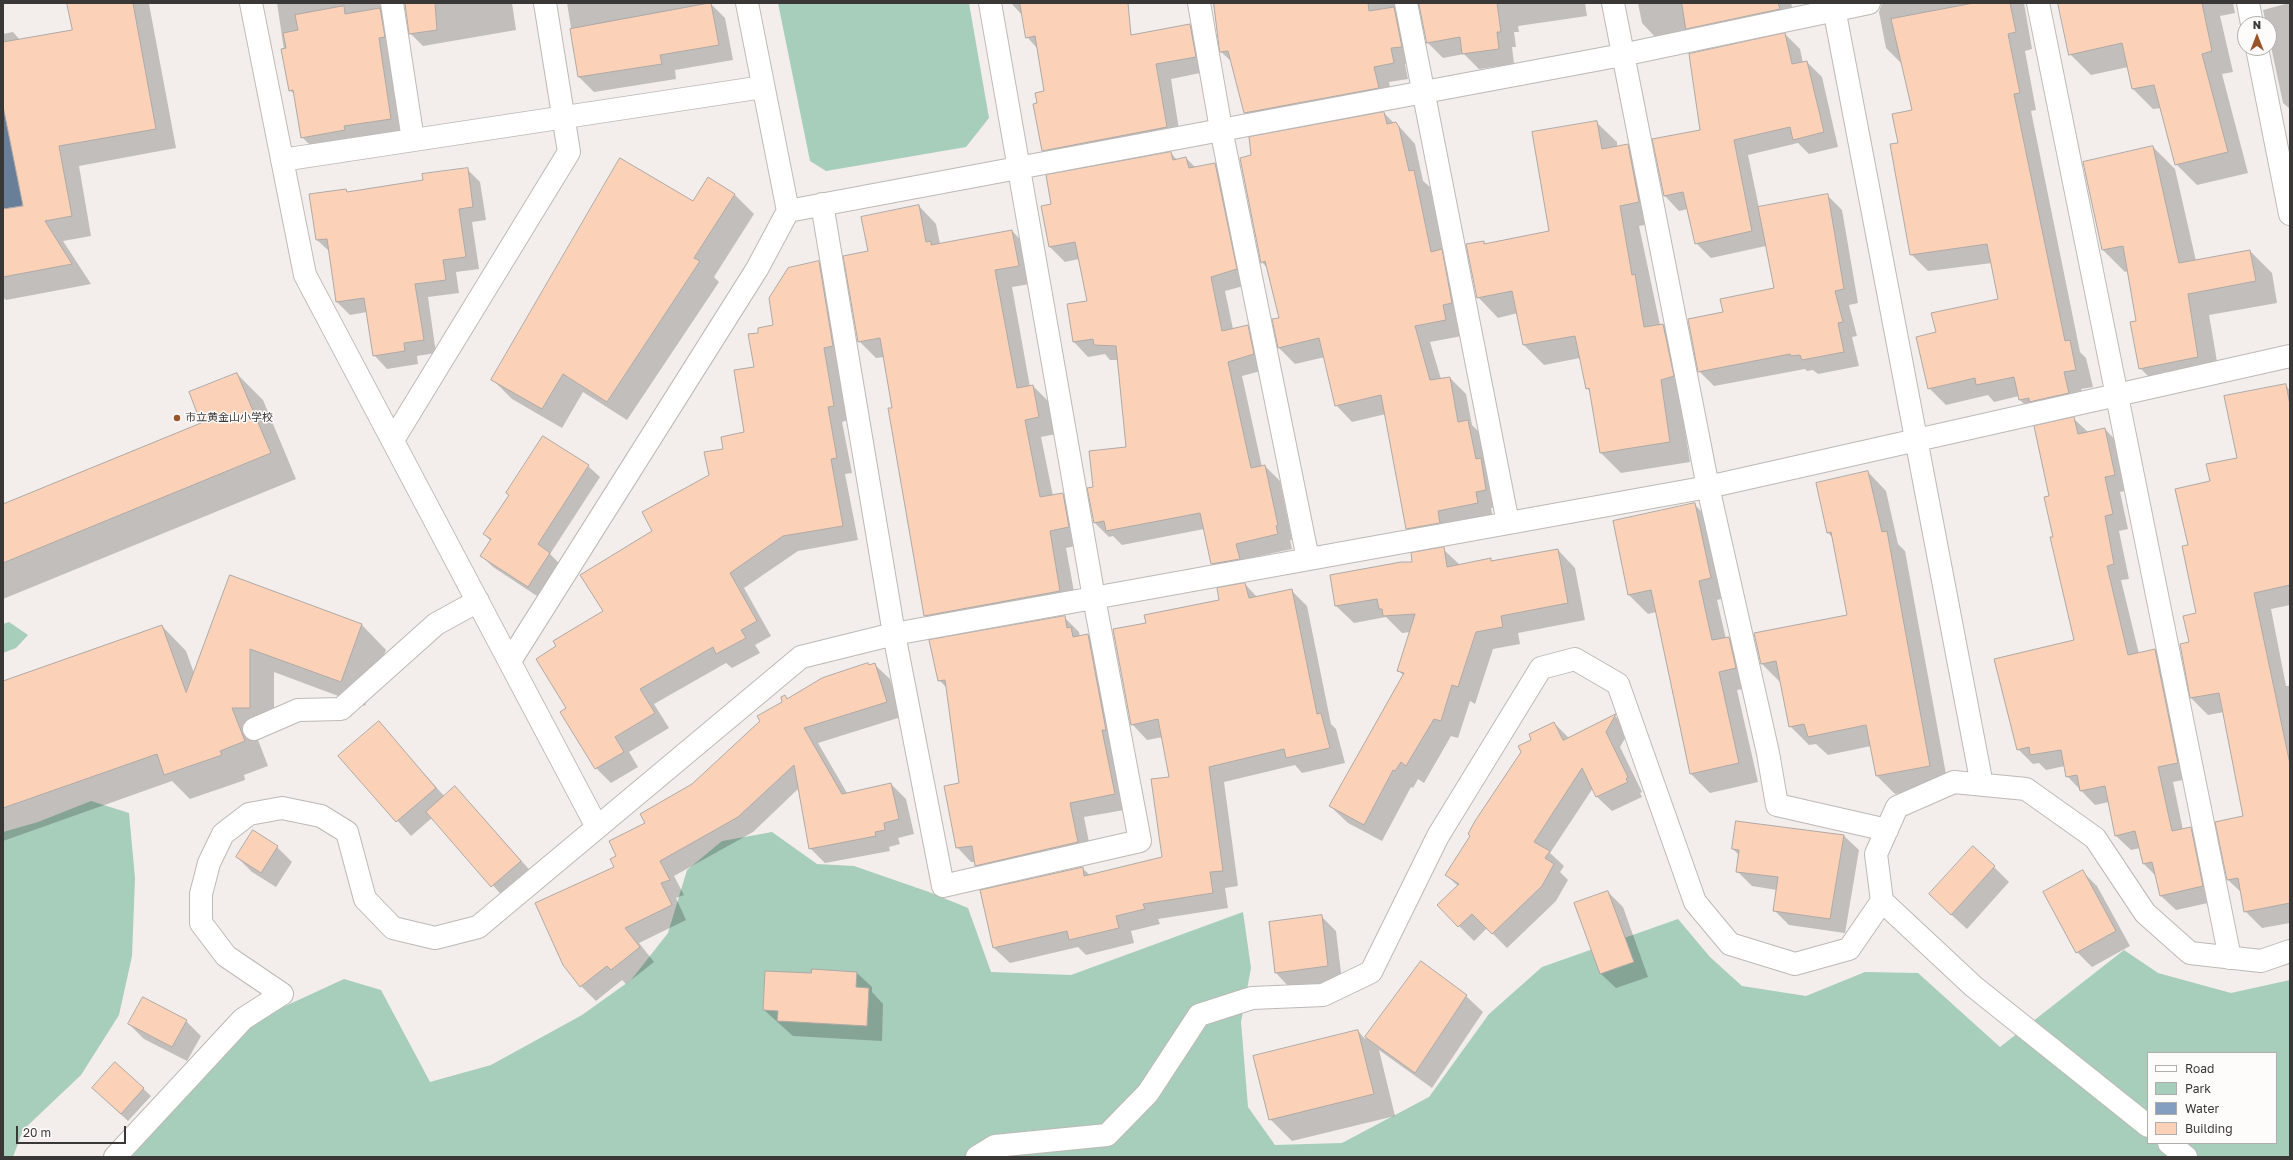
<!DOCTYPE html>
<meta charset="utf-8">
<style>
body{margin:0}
#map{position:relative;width:2293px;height:1160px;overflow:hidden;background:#f3eeeb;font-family:"Golos Text",sans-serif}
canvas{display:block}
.frame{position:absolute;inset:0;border:4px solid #3a3836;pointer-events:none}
.legend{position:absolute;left:2147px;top:1052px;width:130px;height:92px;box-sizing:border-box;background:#fefcfb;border:1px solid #b0aeac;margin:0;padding:5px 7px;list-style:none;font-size:12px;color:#3a3836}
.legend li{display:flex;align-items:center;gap:8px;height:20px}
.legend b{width:20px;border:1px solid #b0aeac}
.north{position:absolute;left:2237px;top:16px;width:40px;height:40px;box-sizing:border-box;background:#fefcfb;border:1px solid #b0aeac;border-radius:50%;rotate:0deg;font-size:11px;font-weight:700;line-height:16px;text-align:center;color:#3a3836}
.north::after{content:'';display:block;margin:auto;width:14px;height:18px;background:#9a542a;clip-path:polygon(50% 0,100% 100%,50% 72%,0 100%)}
.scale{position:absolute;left:16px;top:1126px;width:110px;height:18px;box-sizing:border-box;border:2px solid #3a3836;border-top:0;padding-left:5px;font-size:12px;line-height:14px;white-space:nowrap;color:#3a3836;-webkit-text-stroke:3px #fefcfb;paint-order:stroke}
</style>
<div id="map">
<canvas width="2293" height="1160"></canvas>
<div class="frame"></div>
<ul class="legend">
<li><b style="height:5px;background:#fff"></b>Road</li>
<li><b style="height:11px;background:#a7cdbb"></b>Park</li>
<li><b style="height:11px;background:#839ec0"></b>Water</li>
<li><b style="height:11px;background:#fbd1b7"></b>Building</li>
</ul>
<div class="north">N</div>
<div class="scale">20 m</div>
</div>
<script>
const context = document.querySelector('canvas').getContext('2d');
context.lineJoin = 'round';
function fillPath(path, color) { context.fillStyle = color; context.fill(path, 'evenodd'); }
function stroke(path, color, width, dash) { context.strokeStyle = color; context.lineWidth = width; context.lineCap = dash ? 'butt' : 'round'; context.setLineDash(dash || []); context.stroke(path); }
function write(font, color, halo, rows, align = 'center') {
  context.font = font + ' "Golos Text","Noto Sans JP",sans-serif'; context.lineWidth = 3; context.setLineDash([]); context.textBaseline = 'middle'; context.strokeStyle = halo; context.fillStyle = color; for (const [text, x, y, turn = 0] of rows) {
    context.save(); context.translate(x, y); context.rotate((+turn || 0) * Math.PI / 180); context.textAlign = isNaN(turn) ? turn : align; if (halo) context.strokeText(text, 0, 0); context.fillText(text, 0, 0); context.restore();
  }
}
fillPath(new Path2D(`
 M 778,3 L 969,3 L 989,118 L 966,147 L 826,171 L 810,161 Z
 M 9,622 L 28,635 L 16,648 L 3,653 L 3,624 Z
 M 91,801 L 129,813 L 135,878 L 132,956 L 119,1015 L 81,1075 L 23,1130 L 13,1157 L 3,1157 L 3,832 L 38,822 Z
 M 772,832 L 817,864 L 854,866 L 929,892 L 968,908 L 991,972 L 1071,975 L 1243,912 L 1251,968 L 1241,1022 L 1248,1107 L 1275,1145 L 1342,1143 L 1429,1097 L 1489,1014 L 1542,967 L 1678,919 L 1710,957 L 1742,986 L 1806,996 L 1865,972 L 1918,973 L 2000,1047 L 2124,950 L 2158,973 L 2231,993 L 2290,980 L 2290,1157 L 128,1157 L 255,1020 L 344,979 L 381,990 L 430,1082 L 491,1065 L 582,1015 L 631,980 L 668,933 L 687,870 L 722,841 ZM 2148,1053 L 2276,1053 L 2276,1143 L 2148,1143 Z`), '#a7cdbb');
fillPath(new Path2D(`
 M 3,106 L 52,200 L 3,209 Z`), '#839ec0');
fillPath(new Path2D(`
 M 68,3 L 149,4 L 176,148 L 79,166 L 91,236 L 63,241 L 91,284 L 6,300 L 3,297 L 3,34 L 13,32 L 20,40 L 73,31 Z
 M 277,3 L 512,3 L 516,30 L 423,46 L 410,33 L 405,4 L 397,5 L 403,132 L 315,150 L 302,137 L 295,95 L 290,90 Z
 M 567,3 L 711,4 L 725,18 L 733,60 L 675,70 L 676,79 L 594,92 L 579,77 Z
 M 1011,3 L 1099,3 L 1106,40 L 1190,25 L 1204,40 L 1210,71 L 1171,79 L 1181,142 L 1057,165 L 1042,150 L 1038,104 L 1045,92 L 1037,48 L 1027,37 L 1023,16 Z
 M 1213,3 L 1585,3 L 1587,16 L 1518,26 L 1519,32 L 1514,32 L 1516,47 L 1512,47 L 1514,64 L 1479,69 L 1464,54 L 1443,58 L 1427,42 L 1419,6 L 1413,9 L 1417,62 L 1405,64 L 1408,79 L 1389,82 L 1393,103 L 1260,128 L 1245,112 L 1233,63 L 1221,52 Z
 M 1638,3 L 1791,3 L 1796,24 L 1657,39 L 1642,23 Z
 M 1882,3 L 2024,3 L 2032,49 L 2025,51 L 2036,110 L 2031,111 L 2080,352 L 2086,358 L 2093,387 L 2081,389 L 2085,410 L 2037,417 L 2020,400 L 2019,396 L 1994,402 L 1988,395 L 1946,405 L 1929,388 L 1937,333 L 1999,300 L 1992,263 L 1928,271 L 1911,254 L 1899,144 L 1913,111 L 1903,65 L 1886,48 L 1879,12 Z
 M 2078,3 L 2233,3 L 2235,13 L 2220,16 L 2233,72 L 2222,74 L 2248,173 L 2197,185 L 2176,164 L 2161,108 L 2153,109 L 2133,89 L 2128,67 L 2091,75 L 2070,54 Z
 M 2289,3 L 2290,3 L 2290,109 L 2283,103 L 2269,37 L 2269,24 L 2266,24 L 2263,10 Z
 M 1785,34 L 1800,49 L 1803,63 L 1807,62 L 1822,77 L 1838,147 L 1809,154 L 1798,143 L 1748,155 L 1759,208 L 1827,195 L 1842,210 L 1858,303 L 1849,305 L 1857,336 L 1852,337 L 1859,366 L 1818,374 L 1813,370 L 1807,371 L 1805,369 L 1714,386 L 1699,371 L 1724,313 L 1775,289 L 1766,246 L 1711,258 L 1696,243 L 1688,209 L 1679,211 L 1665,196 L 1654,140 L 1701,130 Z
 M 1384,113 L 1394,123 L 1396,123 L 1415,144 L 1423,181 L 1430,187 L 1444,253 L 1458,267 L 1462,336 L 1430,342 L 1441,379 L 1450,378 L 1466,394 L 1472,425 L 1484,437 L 1502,507 L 1491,508 L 1493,519 L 1424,545 L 1407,528 L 1386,414 L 1352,422 L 1336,405 L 1325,357 L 1295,364 L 1279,348 L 1280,318 L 1268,269 L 1262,262 Z
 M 1596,122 L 1617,142 L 1617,147 L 1628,145 L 1648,165 L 1659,222 L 1639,226 L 1660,325 L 1663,325 L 1683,345 L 1680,400 L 1690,462 L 1621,473 L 1601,453 L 1591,393 L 1587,388 L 1580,358 L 1544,365 L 1524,345 L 1518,313 L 1498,318 L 1478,297 L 1483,242 L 1486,244 L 1550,232 Z
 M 2153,147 L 2175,169 L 2196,261 L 2250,251 L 2272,273 L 2277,303 L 2209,315 L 2220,379 L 2162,390 L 2140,368 L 2137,321 L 2128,271 L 2125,272 L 2103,250 L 2084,163 Z
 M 1171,153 L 1177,160 L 1186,158 L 1196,168 L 1215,164 L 1229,179 L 1251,284 L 1225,291 L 1233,329 L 1248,326 L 1262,341 L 1268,369 L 1242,376 L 1262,467 L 1265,466 L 1280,481 L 1292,540 L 1290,540 L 1292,549 L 1250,558 L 1254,573 L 1227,578 L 1212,564 L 1204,529 L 1122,545 L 1113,536 L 1109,537 L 1094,522 L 1128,448 L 1119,360 L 1110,360 L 1105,354 L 1088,357 L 1074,342 L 1068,305 L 1088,302 L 1079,259 L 1065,262 L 1050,247 L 1042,207 L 1052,204 Z
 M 467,169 L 480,182 L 486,220 L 472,222 L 479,269 L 456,272 L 459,293 L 428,297 L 436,353 L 417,356 L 418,364 L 387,369 L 374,355 L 367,312 L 350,315 L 337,302 L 330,252 L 317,240 L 346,190 L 348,193 L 424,181 Z
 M 735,195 L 754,214 L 714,277 L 719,282 L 627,420 L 583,392 L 562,428 L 512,399 L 492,379 Z
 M 919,206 L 936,224 L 940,244 L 1012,231 L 1029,248 L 1036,283 L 1012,287 L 1030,387 L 1033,386 L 1050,403 L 1056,434 L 1041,437 L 1053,496 L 1063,494 L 1080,511 L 1085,544 L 1066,548 L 1077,608 L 942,633 L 924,615 L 884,357 L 876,358 L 859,341 L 869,252 Z
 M 819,262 L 833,277 L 848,420 L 842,422 L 852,473 L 845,474 L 858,540 L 798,551 L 744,588 L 771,636 L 755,645 L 760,653 L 732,668 L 726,663 L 654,704 L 669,728 L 629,752 L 638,767 L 611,783 L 596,768 L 568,708 L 557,646 L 604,611 L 654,531 L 710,476 L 724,450 L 745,433 L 760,333 L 774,326 Z
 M 237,374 L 263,400 L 296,479 L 3,599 L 3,506 L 203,423 Z
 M 2285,385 L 2290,390 L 2290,605 L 2271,609 L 2286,686 L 2290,686 L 2290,923 L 2262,928 L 2245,911 L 2242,893 L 2228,880 L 2244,817 L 2224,712 L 2208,715 L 2191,698 L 2190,643 L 2197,614 L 2189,545 L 2211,482 L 2238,459 Z
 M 2074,419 L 2088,432 L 2105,429 L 2119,444 L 2129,490 L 2120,492 L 2128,529 L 2119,531 L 2129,579 L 2121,580 L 2139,654 L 2155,650 L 2170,665 L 2192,778 L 2173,782 L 2183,830 L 2191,828 L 2205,843 L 2217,901 L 2176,910 L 2161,896 L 2157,877 L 2144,864 L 2140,848 L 2131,850 L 2116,836 L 2109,802 L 2095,805 L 2067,776 L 2065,766 L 2046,770 L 2039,763 L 2033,764 L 2018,749 L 2075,641 L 2054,538 L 2050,497 Z
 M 588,466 L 600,477 L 550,554 L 561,565 L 540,598 L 493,567 L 481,555 L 491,541 L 484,534 Z
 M 1868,472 L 1886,491 L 1898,544 L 1905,551 L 1948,785 L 1895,794 L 1877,776 L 1871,746 L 1828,755 L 1816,744 L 1809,745 L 1790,726 L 1780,682 L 1762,664 L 1848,616 L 1834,539 L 1828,533 Z
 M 1694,504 L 1713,523 L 1730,597 L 1717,600 L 1726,639 L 1729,638 L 1748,657 L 1754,687 L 1737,690 L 1758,782 L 1710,793 L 1691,774 L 1656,612 L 1648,614 L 1629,595 Z
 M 1443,549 L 1460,565 L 1490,559 L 1493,562 L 1558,550 L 1575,568 L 1585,620 L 1518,633 L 1520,644 L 1493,649 L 1475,704 L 1470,701 L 1458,738 L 1451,736 L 1424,783 L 1418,779 L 1413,788 L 1411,787 L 1382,841 L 1348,823 L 1330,806 L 1404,676 L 1398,670 L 1410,632 L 1402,633 L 1386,617 L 1354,623 L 1336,606 Z
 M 230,576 L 362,625 L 386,650 L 365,706 L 274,672 L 274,732 L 255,732 L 268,766 L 244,775 L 245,780 L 190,799 L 172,781 L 3,841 L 3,682 L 162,626 L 186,651 L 194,673 Z
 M 1245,584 L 1257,597 L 1291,590 L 1307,606 L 1331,724 L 1336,729 L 1345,763 L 1302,773 L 1295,765 L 1224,782 L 1238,886 L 1225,888 L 1228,908 L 1158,919 L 1160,924 L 1131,931 L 1134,943 L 1086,955 L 1078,947 L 1010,963 L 994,948 L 981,891 L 1082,868 L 1090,875 L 1163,858 L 1170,777 L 1163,737 L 1147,740 L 1132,724 L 1147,624 L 1220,600 Z
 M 1064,617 L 1079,632 L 1080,637 L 1088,635 L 1102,650 L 1130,809 L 1084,817 L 1092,857 L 991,880 L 976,865 L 975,862 L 971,862 L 957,847 L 960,783 L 947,688 L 939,680 Z
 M 875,665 L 890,679 L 901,717 L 818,743 L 847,793 L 891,784 L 906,799 L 914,834 L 898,838 L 900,844 L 889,847 L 890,851 L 825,863 L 810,848 L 799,788 L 753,832 L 674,876 L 684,895 L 676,898 L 686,920 L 639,943 L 654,962 L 626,984 L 622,980 L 596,1001 L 581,986 L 617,856 L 646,824 L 693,785 L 783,702 L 785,696 L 788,699 Z
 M 1615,716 L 1630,730 L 1620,747 L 1642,792 L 1640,793 L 1642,797 L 1612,811 L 1597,797 L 1593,788 L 1550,853 L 1564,866 L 1560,872 L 1568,880 L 1556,901 L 1507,948 L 1487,928 L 1474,941 L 1438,905 L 1458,886 L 1446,875 L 1532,740 L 1554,723 L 1569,738 Z
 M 379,723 L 445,797 L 455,787 L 535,876 L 507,901 L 432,818 L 411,836 L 340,756 Z
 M 253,831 L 277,847 L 292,862 L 276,887 L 252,872 L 237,857 Z
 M 1844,836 L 1859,850 L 1845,933 L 1789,925 L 1774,910 L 1777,890 L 1752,886 L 1737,871 L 1739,855 L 1733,849 Z
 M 1994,867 L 2009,882 L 1967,929 L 1945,909 Z
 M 2082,871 L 2097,886 L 2130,946 L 2092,967 L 2077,952 Z
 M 1608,892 L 1623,907 L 1648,977 L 1616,988 L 1601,974 Z
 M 1321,916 L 1336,931 L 1342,981 L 1290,988 L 1276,973 Z
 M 1421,962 L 1466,996 L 1483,1012 L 1432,1088 L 1379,1050 L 1395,1116 L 1292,1141 L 1270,1119 L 1358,1031 L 1365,1039 Z
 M 813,970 L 857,973 L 872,987 L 872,992 L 883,1004 L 882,1041 L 793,1036 L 764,1010 L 812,974 Z
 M 186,1021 L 201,1036 L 187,1061 L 144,1039 L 129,1024 Z
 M 116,1063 L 151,1096 L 128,1121 L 100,1095 Z`), '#0003');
const building = new Path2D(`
 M 67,3 L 133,3 L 156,129 L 59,146 L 72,216 L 45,221 L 72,264 L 3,277 L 3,209 L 23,206 L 3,106 L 3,42 L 72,30 Z
 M 435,3 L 437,30 L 409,34 L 405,4 Z
 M 711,3 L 719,45 L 660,55 L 662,64 L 578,77 L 570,29 Z
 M 1020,3 L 1128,3 L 1131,35 L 1190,24 L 1196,57 L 1156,64 L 1167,127 L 1042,151 L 1033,104 L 1037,103 L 1035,93 L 1044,91 L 1035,36 L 1026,38 Z
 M 1214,3 L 1368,3 L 1369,11 L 1394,7 L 1402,47 L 1391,48 L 1394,63 L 1374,67 L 1379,88 L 1244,113 L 1228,51 L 1220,52 Z
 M 1419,3 L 1497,3 L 1501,32 L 1497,32 L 1499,49 L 1462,54 L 1460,37 L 1427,43 Z
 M 1682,3 L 1778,3 L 1780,9 L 1686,29 Z
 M 1974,3 L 2010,3 L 2016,32 L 2008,34 L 2020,93 L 2014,94 L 2065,341 L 2070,340 L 2076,370 L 2064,372 L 2069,393 L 2029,402 L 2029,398 L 2019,400 L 2014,377 L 1976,385 L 1975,378 L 1928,389 L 1916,337 L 1936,332 L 1931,313 L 1998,299 L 1987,244 L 1910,255 L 1890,144 L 1898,143 L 1892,114 L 1912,110 L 1891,19 Z
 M 2058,3 L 2202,3 L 2212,51 L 2202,54 L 2228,152 L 2175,165 L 2154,85 L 2132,89 L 2122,43 L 2069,55 Z
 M 344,6 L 345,14 L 380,8 L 385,37 L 379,38 L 391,119 L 344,126 L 345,130 L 301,138 L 293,90 L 289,91 L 281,49 L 286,48 L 283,33 L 298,30 L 295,15 Z
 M 1785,33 L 1792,64 L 1807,61 L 1824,132 L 1793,140 L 1790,127 L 1734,140 L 1752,231 L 1695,244 L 1683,192 L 1664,196 L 1652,139 L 1700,130 L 1689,54 Z
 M 1384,112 L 1387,124 L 1396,122 L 1399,127 L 1409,171 L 1414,170 L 1431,252 L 1442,249 L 1452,303 L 1443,305 L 1446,320 L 1415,326 L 1430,380 L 1450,377 L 1458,422 L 1468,420 L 1476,459 L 1481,458 L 1486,490 L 1476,492 L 1478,503 L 1438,511 L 1440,523 L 1406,529 L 1381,395 L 1335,406 L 1319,338 L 1278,348 L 1272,319 L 1279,318 L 1265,261 L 1261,263 L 1240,158 L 1251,155 L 1249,137 Z
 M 1597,121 L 1602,149 L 1628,144 L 1639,202 L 1620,206 L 1632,275 L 1635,274 L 1644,327 L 1663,324 L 1674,376 L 1661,380 L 1670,442 L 1600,453 L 1589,388 L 1586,389 L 1575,336 L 1523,345 L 1512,291 L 1477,298 L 1466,244 L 1484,241 L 1484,244 L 1549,231 L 1532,132 Z
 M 2153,146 L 2179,263 L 2250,250 L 2256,281 L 2188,294 L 2198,357 L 2139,369 L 2130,322 L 2136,321 L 2123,246 L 2102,250 L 2083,162 Z
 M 1171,152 L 1173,160 L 1186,157 L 1189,168 L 1215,163 L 1237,269 L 1211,277 L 1222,331 L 1248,325 L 1254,354 L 1228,362 L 1251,468 L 1265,465 L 1278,525 L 1276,526 L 1278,534 L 1236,544 L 1240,559 L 1211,564 L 1200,513 L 1106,531 L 1104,521 L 1094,523 L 1087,488 L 1093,487 L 1089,451 L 1126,447 L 1116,346 L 1094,345 L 1093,339 L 1073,342 L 1067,304 L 1087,301 L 1075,242 L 1049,247 L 1041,206 L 1051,204 L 1046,175 Z
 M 620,158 L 693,201 L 708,177 L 735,194 L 694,258 L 700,261 L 607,402 L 563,374 L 542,409 L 491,380 Z
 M 468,168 L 473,207 L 459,209 L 466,257 L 443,260 L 446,280 L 415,284 L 424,340 L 404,343 L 405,351 L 373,356 L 364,298 L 336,302 L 327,239 L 316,240 L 309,194 L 346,189 L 347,192 L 423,180 L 422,174 Z
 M 1828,194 L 1844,289 L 1835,291 L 1843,322 L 1838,323 L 1844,352 L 1802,360 L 1800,355 L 1791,356 L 1790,354 L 1698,372 L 1688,319 L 1723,312 L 1720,299 L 1774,288 L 1758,207 Z
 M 919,205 L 926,242 L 931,241 L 931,245 L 1012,230 L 1019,266 L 995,270 L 1017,388 L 1033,385 L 1039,417 L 1025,420 L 1040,497 L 1063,493 L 1069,527 L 1050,531 L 1060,591 L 924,616 L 888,408 L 892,408 L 880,338 L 858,342 L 843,256 L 868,251 L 861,217 Z
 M 819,261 L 833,346 L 824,348 L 834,406 L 828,407 L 837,458 L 831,459 L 843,526 L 783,536 L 730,573 L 757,621 L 741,630 L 746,638 L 716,654 L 713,647 L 640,689 L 655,713 L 615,737 L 624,752 L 595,769 L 560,712 L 566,708 L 536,659 L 556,646 L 553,641 L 603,611 L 580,575 L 652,531 L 642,512 L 709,475 L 704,452 L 723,449 L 721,437 L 744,432 L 734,370 L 754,367 L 748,334 L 758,333 L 758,328 L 773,325 L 769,298 L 788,268 Z
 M 237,373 L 271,453 L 3,563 L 3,504 L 201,423 L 189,392 Z
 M 2286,384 L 2290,405 L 2290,585 L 2254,593 L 2290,764 L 2290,903 L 2244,912 L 2238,878 L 2227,880 L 2215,822 L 2243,816 L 2219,693 L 2190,698 L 2180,644 L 2189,642 L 2183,616 L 2196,613 L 2182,546 L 2188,545 L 2175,489 L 2210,481 L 2206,464 L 2237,458 L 2224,396 Z
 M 2074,417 L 2078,434 L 2105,428 L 2115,475 L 2105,477 L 2113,514 L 2105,516 L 2114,564 L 2107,566 L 2128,655 L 2155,649 L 2178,763 L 2158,767 L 2172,831 L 2191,827 L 2203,886 L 2160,896 L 2152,862 L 2143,864 L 2135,831 L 2115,836 L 2105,786 L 2080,791 L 2077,775 L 2066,777 L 2061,750 L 2030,755 L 2029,747 L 2017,750 L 1994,659 L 2074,640 L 2050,537 L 2053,537 L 2044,497 L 2049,496 L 2034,426 Z
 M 543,436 L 589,465 L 538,544 L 550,553 L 528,587 L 480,556 L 491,539 L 483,534 L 509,495 L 506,493 Z
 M 1868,471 L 1882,532 L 1887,531 L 1930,766 L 1876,776 L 1866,725 L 1808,737 L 1804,724 L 1789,727 L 1776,661 L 1761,664 L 1754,633 L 1847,615 L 1831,532 L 1827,533 L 1816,483 Z
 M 1695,503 L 1711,578 L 1699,581 L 1712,640 L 1729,637 L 1736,668 L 1719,672 L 1739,763 L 1690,774 L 1651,590 L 1628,595 L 1613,521 Z
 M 1444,547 L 1447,567 L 1491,558 L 1491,561 L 1558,549 L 1568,603 L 1501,616 L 1503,627 L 1476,632 L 1458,687 L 1452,685 L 1441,721 L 1434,719 L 1406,766 L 1401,762 L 1395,771 L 1393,770 L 1364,825 L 1329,806 L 1404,673 L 1397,671 L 1415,614 L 1383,616 L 1382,609 L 1379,609 L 1377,599 L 1335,606 L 1330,575 L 1401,562 L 1412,562 L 1411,553 Z
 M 230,575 L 362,624 L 341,682 L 250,649 L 250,708 L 232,708 L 245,741 L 220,751 L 222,755 L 164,775 L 157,754 L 3,808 L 3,681 L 162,625 L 186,692 Z
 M 1245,583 L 1249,598 L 1292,589 L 1317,714 L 1321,713 L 1330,748 L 1286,758 L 1284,749 L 1209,767 L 1223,871 L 1210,872 L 1213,893 L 1143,904 L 1145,909 L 1116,916 L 1119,928 L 1069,940 L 1067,931 L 993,948 L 980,890 L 1083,867 L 1084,876 L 1162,857 L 1151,779 L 1169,777 L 1158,719 L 1131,725 L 1113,629 L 1146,623 L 1144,615 L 1219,600 L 1217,588 Z
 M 1065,616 L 1067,628 L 1071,627 L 1073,637 L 1088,634 L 1106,730 L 1102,730 L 1115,794 L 1070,803 L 1078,842 L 975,866 L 972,846 L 956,848 L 944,786 L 959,783 L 945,680 L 938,681 L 929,640 Z
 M 868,663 L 869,665 L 875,663 L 887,702 L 804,728 L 842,794 L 891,783 L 899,819 L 884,823 L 885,830 L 875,832 L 876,836 L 809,849 L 794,765 L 738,817 L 660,861 L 670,880 L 661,883 L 672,905 L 625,928 L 640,947 L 611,970 L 607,966 L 580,987 L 563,965 L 535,903 L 614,867 L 610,859 L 616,856 L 609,841 L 645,823 L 640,814 L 692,784 L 760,721 L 757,716 L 782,702 L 781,697 L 785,695 L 787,699 L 822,678 Z
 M 1616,714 L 1606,732 L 1628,777 L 1626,779 L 1628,782 L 1596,797 L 1582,768 L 1534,842 L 1550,851 L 1545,858 L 1554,864 L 1542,886 L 1492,934 L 1472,914 L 1458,927 L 1437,905 L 1459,884 L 1445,875 L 1470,836 L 1468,834 L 1475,821 L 1521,752 L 1518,746 L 1531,740 L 1529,734 L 1554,722 L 1563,740 Z
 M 379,721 L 436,788 L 396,822 L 338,756 Z
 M 455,786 L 521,861 L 491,887 L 426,812 Z
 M 1736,821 L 1844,835 L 1830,919 L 1773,911 L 1778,877 L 1736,872 L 1739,850 L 1732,849 Z
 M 253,830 L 278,846 L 261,873 L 236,857 Z
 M 1973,846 L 1995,866 L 1951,915 L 1929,894 Z
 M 2083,870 L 2116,931 L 2076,953 L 2043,892 Z
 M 1608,891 L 1634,962 L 1600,974 L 1574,903 Z
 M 1322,915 L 1328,966 L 1275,973 L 1269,922 Z
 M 1421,961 L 1467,995 L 1415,1073 L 1365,1037 Z
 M 812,969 L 857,972 L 856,987 L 869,988 L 867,1026 L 777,1021 L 778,1011 L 763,1010 L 765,971 L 811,973 Z
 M 143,997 L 187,1020 L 172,1047 L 128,1024 Z
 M 1358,1030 L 1374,1094 L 1269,1120 L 1253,1056 Z
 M 115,1062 L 144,1088 L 121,1114 L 92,1088 Z`);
fillPath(building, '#fbd1b7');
stroke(building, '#aea9a6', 1);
const minor = new Path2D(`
 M 251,3 L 305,275 L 597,827
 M 392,3 L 413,140
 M 1199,3 L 1221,129 L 1308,559
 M 1406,3 L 1508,523
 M 1613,3 L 1708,487 L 1768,753 L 1777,805 L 1887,830
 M 1833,3 L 1982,785
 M 2038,3 L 2230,958
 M 2248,3 L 2252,24
 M 2257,48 L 2290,214
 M 282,160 L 763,87
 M 822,204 L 894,634 L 943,886 L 1140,841 L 1094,598 L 990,3
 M 788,211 L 1622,55 L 1869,3
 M 393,440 L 569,152 L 545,3
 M 510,661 L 757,269 L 788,211 L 747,3
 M 254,729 L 298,710 L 341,709 L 436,624 L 478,601
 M 2148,1126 L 1973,986 L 1882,901 L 1876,854 L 1897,807 L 1954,782 L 2026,789 L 2095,838 L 2145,913 L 2190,953 L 2261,961 L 2290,951
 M 2169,1143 L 2186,1157
 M 115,1157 L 243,1019 L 282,994 L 226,956 L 201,923 L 201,894 L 209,863 L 223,834 L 249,814 L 282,808 L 321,816 L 347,832 L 365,899 L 393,928 L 435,938 L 478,927 L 801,657 L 894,634 L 1708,487 L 2290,356
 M 977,1157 L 995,1146 L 1107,1135 L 1148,1093 L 1199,1015 L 1252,998 L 1323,995 L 1371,972 L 1438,836 L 1541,668 L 1575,659 L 1618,684 L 1695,902 L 1730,944 L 1795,964 L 1849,949 L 1882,901`);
stroke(minor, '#bdb9b6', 24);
stroke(minor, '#fff', 22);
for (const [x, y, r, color] of [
 [177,418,4,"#9a542a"]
]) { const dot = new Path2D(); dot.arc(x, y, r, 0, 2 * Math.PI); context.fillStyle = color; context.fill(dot); stroke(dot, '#fefcfb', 1.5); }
write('11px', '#3a3836', '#fefcfb', [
 ["市立黄金山小学校",185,418]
], 'left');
</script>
